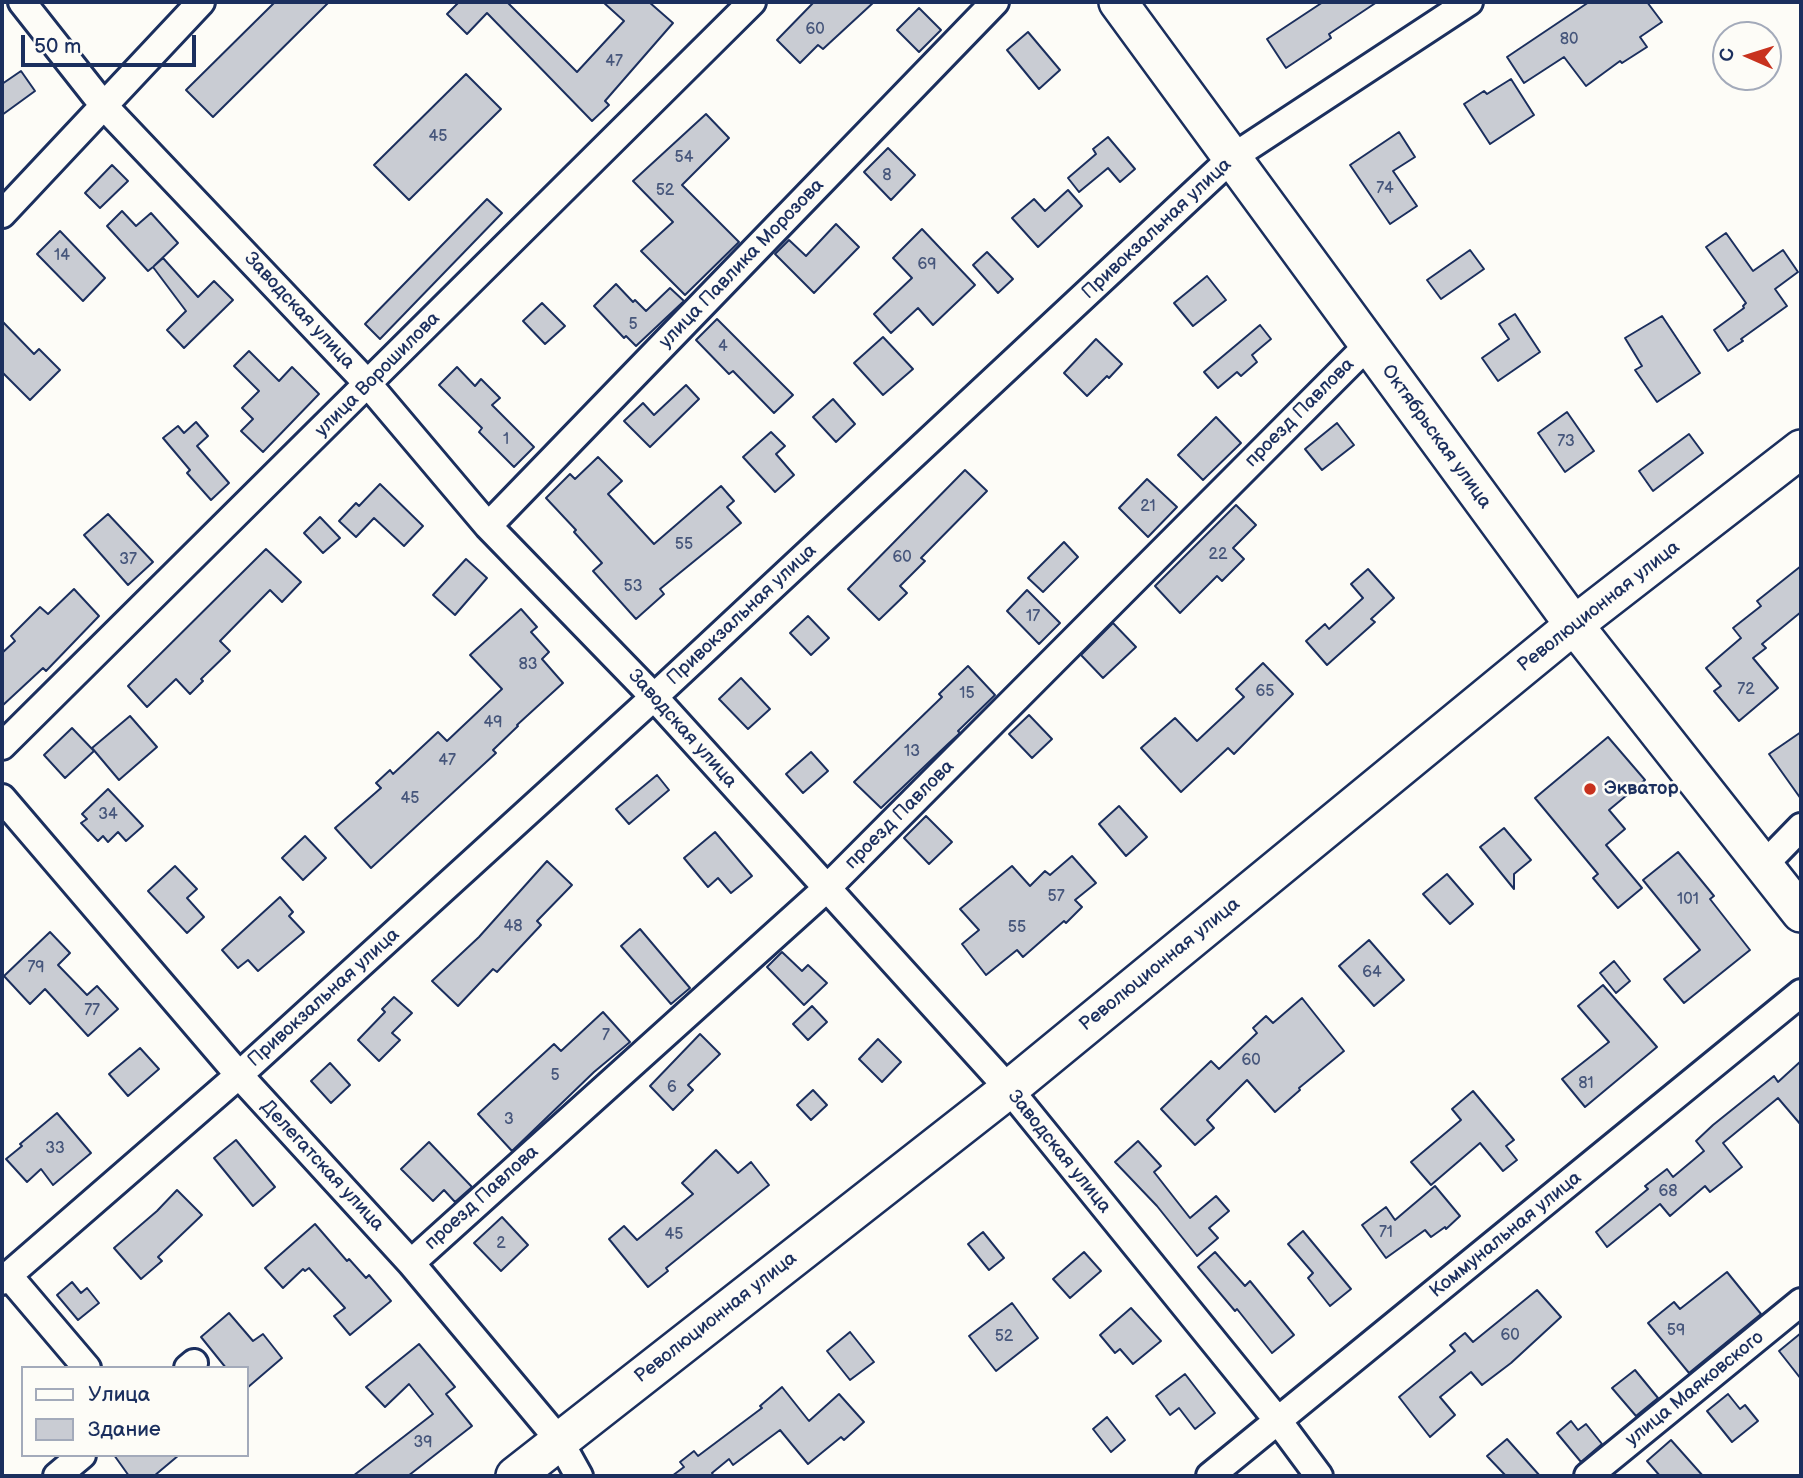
<!DOCTYPE html>
<meta charset="utf-8">
<style>
body{margin:0}
#map{position:relative;width:1803px;height:1478px;overflow:hidden;background:#fdfcf7;font-family:"Balsamiq Sans",sans-serif}
canvas{display:block}
.frame{position:absolute;inset:0;border:4px solid #1b2f5e;pointer-events:none}
.legend{position:absolute;left:21px;top:1366px;width:228px;height:91px;box-sizing:border-box;background:#fdfcf7;border:2px solid #a3aaba;margin:0;padding:9px 12px;list-style:none;font-size:21px;color:#1b2f5e}
.legend li{display:flex;align-items:center;gap:14px;height:35px}
.legend b{width:35px;border:2px solid #a3aaba}
.north{position:absolute;left:1712px;top:21px;width:70px;height:70px;box-sizing:border-box;background:#fdfcf7;border:2px solid #a3aaba;border-radius:50%;rotate:273deg;font-size:19px;font-weight:700;line-height:28px;text-align:center;color:#1b2f5e}
.north::after{content:'';display:block;margin:auto;width:24px;height:32px;background:#c8321e;clip-path:polygon(50% 0,100% 100%,50% 72%,0 100%)}
.scale{position:absolute;left:21px;top:35px;width:175px;height:32px;box-sizing:border-box;border:4px solid #1b2f5e;border-top:0;padding-left:9px;font-size:21px;line-height:24px;white-space:nowrap;color:#1b2f5e;-webkit-text-stroke:5px #fdfcf7;paint-order:stroke}
</style>
<div id="map">
<canvas width="1803" height="1478"></canvas>
<div class="frame"></div>
<ul class="legend">
<li><b style="height:9px;background:#fdfcf7"></b>Улица</li>
<li><b style="height:19px;background:#c9ccd3"></b>Здание</li>
</ul>
<div class="north">С</div>
<div class="scale">50 m</div>
</div>
<script>
const context = document.querySelector('canvas').getContext('2d');
context.lineJoin = 'round';
function fillPath(path, color) { context.fillStyle = color; context.fill(path, 'evenodd'); }
function stroke(path, color, width, dash) { context.strokeStyle = color; context.lineWidth = width; context.lineCap = dash ? 'butt' : 'round'; context.setLineDash(dash || []); context.stroke(path); }
function write(font, color, halo, rows, align = 'center') {
  context.font = font + ' "Balsamiq Sans",sans-serif'; context.lineWidth = 5; context.setLineDash([]); context.textBaseline = 'middle'; context.strokeStyle = halo; context.fillStyle = color; for (const [text, x, y, turn = 0] of rows) {
    context.save(); context.translate(x, y); context.rotate((+turn || 0) * Math.PI / 180); context.textAlign = isNaN(turn) ? turn : align; if (halo) context.strokeText(text, 0, 0); context.fillText(text, 0, 0); context.restore();
  }
}
const building = new Path2D(`
 M 275,2 L 329,2 L 213,117 L 186,90 Z
 M 459,2 L 507,2 L 577,72 L 624,21 L 603,2 L 649,2 L 673,23 L 605,101 L 609,105 L 592,121 L 487,13 L 467,34 L 447,14 Z
 M 814,2 L 874,2 L 823,49 L 818,45 L 800,63 L 777,40 Z
 M 1323,2 L 1377,2 L 1329,34 L 1331,38 L 1286,68 L 1267,39 Z
 M 1589,2 L 1647,2 L 1662,22 L 1640,37 L 1647,47 L 1622,63 L 1620,61 L 1586,86 L 1564,57 L 1524,83 L 1507,57 Z
 M 919,8 L 941,30 L 919,52 L 897,30 Z
 M 1028,32 L 1060,70 L 1039,89 L 1007,50 Z
 M 21,71 L 35,91 L 2,115 L 2,84 Z
 M 466,74 L 501,109 L 409,200 L 374,165 Z
 M 1511,79 L 1534,115 L 1490,144 L 1464,104 L 1484,91 L 1487,94 Z
 M 706,114 L 729,138 L 682,185 L 739,242 L 685,295 L 641,251 L 673,222 L 633,181 Z
 M 1399,132 L 1415,157 L 1393,171 L 1417,206 L 1390,224 L 1350,165 Z
 M 1108,137 L 1135,169 L 1120,182 L 1108,168 L 1079,192 L 1068,178 L 1096,154 L 1093,149 Z
 M 888,148 L 915,175 L 891,200 L 864,172 Z
 M 112,165 L 128,181 L 100,208 L 85,193 Z
 M 1068,190 L 1082,206 L 1038,247 L 1012,218 L 1034,199 L 1045,211 Z
 M 487,199 L 502,213 L 380,339 L 365,324 Z
 M 122,211 L 136,226 L 151,213 L 178,243 L 154,266 L 163,258 L 198,297 L 214,281 L 233,300 L 184,348 L 167,330 L 186,311 L 153,267 L 148,271 L 107,226 Z
 M 836,224 L 859,247 L 814,293 L 775,254 L 789,240 L 806,256 Z
 M 922,229 L 975,285 L 933,325 L 918,308 L 891,333 L 874,314 L 912,278 L 893,258 Z
 M 60,231 L 105,278 L 83,301 L 37,254 Z
 M 1726,233 L 1753,271 L 1783,250 L 1798,272 L 1775,289 L 1787,306 L 1741,339 L 1743,341 L 1728,351 L 1714,330 L 1744,308 L 1743,306 L 1746,303 L 1706,247 Z
 M 1470,250 L 1484,269 L 1441,299 L 1427,280 Z
 M 987,252 L 1013,279 L 998,293 L 973,265 Z
 M 1207,276 L 1226,300 L 1193,326 L 1174,303 Z
 M 616,284 L 633,302 L 635,300 L 646,311 L 670,288 L 684,301 L 636,346 L 626,336 L 624,338 L 594,306 Z
 M 542,303 L 565,326 L 545,344 L 523,321 Z
 M 1515,314 L 1540,352 L 1498,381 L 1482,358 L 1509,339 L 1499,324 Z
 M 1662,316 L 1700,373 L 1657,402 L 1635,370 L 1642,366 L 1625,338 Z
 M 717,319 L 793,395 L 774,413 L 733,371 L 729,374 L 696,340 Z
 M 2,321 L 34,354 L 39,349 L 60,370 L 30,400 L 2,372 Z
 M 1260,325 L 1271,339 L 1252,355 L 1257,362 L 1241,376 L 1237,372 L 1218,388 L 1204,372 Z
 M 883,337 L 913,369 L 883,395 L 854,363 Z
 M 1096,339 L 1122,364 L 1109,378 L 1107,376 L 1087,396 L 1064,373 Z
 M 249,351 L 279,381 L 292,367 L 319,394 L 263,452 L 241,431 L 253,419 L 242,408 L 259,391 L 234,366 Z
 M 457,367 L 475,386 L 481,379 L 500,398 L 492,405 L 534,447 L 514,467 L 479,432 L 482,428 L 439,385 Z
 M 686,385 L 699,399 L 650,447 L 624,421 L 643,403 L 654,415 Z
 M 833,399 L 855,424 L 836,442 L 813,417 Z
 M 1567,412 L 1594,451 L 1565,472 L 1538,433 Z
 M 1216,417 L 1241,443 L 1203,480 L 1178,455 Z
 M 196,422 L 208,436 L 197,446 L 229,483 L 211,500 L 187,473 L 190,470 L 163,438 L 178,426 L 184,433 Z
 M 1337,423 L 1354,445 L 1322,470 L 1305,449 Z
 M 771,432 L 785,446 L 776,454 L 794,475 L 775,492 L 743,457 Z
 M 1689,434 L 1703,453 L 1653,491 L 1639,471 Z
 M 598,457 L 622,481 L 608,494 L 654,544 L 721,486 L 734,501 L 727,507 L 741,523 L 660,589 L 664,594 L 636,619 L 593,571 L 602,563 L 574,532 L 576,530 L 546,498 L 570,474 L 575,479 Z
 M 965,470 L 987,491 L 921,558 L 925,561 L 900,586 L 907,593 L 879,620 L 848,589 Z
 M 1147,479 L 1177,507 L 1148,537 L 1119,508 Z
 M 380,484 L 423,526 L 404,546 L 374,518 L 356,537 L 339,521 L 356,503 L 359,506 Z
 M 1236,505 L 1256,525 L 1233,548 L 1244,559 L 1222,581 L 1217,576 L 1180,613 L 1155,586 Z
 M 108,514 L 153,562 L 128,585 L 84,535 Z
 M 320,517 L 340,538 L 323,553 L 304,533 Z
 M 1064,542 L 1078,557 L 1043,592 L 1028,578 Z
 M 266,549 L 301,582 L 282,602 L 270,590 L 220,641 L 230,651 L 201,679 L 203,681 L 190,694 L 176,679 L 147,707 L 128,686 Z
 M 466,559 L 487,578 L 455,615 L 433,595 Z
 M 1801,566 L 1801,612 L 1762,644 L 1766,648 L 1753,658 L 1778,688 L 1739,721 L 1714,691 L 1721,686 L 1706,668 L 1741,638 L 1733,628 L 1761,606 L 1757,601 Z
 M 1368,569 L 1394,598 L 1371,619 L 1375,622 L 1327,665 L 1306,641 L 1325,624 L 1329,629 L 1363,598 L 1351,584 Z
 M 74,589 L 99,616 L 46,671 L 43,668 L 2,706 L 2,653 L 15,641 L 11,636 L 40,607 L 48,614 Z
 M 1027,590 L 1060,623 L 1039,644 L 1007,611 Z
 M 521,609 L 537,627 L 531,632 L 549,652 L 542,659 L 563,683 L 517,725 L 518,726 L 493,750 L 496,753 L 371,868 L 335,828 L 381,788 L 376,783 L 390,770 L 393,774 L 438,732 L 447,741 L 502,689 L 470,655 Z
 M 808,616 L 829,638 L 811,655 L 790,633 Z
 M 1113,623 L 1136,647 L 1103,678 L 1081,655 Z
 M 1263,663 L 1293,694 L 1234,754 L 1228,748 L 1181,792 L 1141,748 L 1175,718 L 1197,741 L 1244,697 L 1236,689 Z
 M 968,666 L 995,695 L 958,731 L 960,733 L 948,744 L 881,808 L 854,782 L 942,697 L 939,694 Z
 M 741,678 L 770,709 L 748,729 L 719,699 Z
 M 1029,715 L 1052,739 L 1032,758 L 1009,734 Z
 M 130,716 L 157,747 L 119,780 L 92,748 Z
 M 72,728 L 94,751 L 65,778 L 44,755 Z
 M 1801,732 L 1801,799 L 1769,754 Z
 M 1608,737 L 1645,780 L 1609,810 L 1625,829 L 1606,845 L 1642,888 L 1618,908 L 1593,878 L 1598,874 L 1535,798 Z
 M 811,752 L 828,771 L 803,793 L 786,774 Z
 M 657,775 L 669,790 L 629,824 L 616,809 Z
 M 108,789 L 143,826 L 126,841 L 118,832 L 108,842 L 103,836 L 98,841 L 81,823 L 87,819 L 82,814 Z
 M 1119,806 L 1147,837 L 1126,856 L 1099,824 Z
 M 926,816 L 952,842 L 929,864 L 904,838 Z
 M 1504,828 L 1531,860 L 1514,874 L 1514,889 L 1480,847 Z
 M 715,832 L 752,876 L 731,893 L 718,878 L 708,887 L 684,858 Z
 M 305,836 L 326,858 L 303,880 L 282,858 Z
 M 1678,852 L 1714,896 L 1710,899 L 1750,950 L 1684,1003 L 1664,979 L 1700,950 L 1643,880 Z
 M 1072,856 L 1096,883 L 1075,900 L 1082,907 L 1066,923 L 1064,921 L 1023,957 L 1017,950 L 986,975 L 962,944 L 979,930 L 960,909 L 1012,866 L 1030,886 L 1045,871 L 1050,875 Z
 M 547,861 L 572,885 L 537,921 L 541,925 L 497,972 L 493,969 L 458,1006 L 432,981 L 479,937 Z
 M 175,866 L 197,889 L 187,898 L 204,917 L 187,933 L 148,891 Z
 M 1447,874 L 1473,904 L 1450,924 L 1423,894 Z
 M 280,897 L 293,912 L 289,916 L 304,932 L 258,971 L 248,960 L 238,968 L 222,950 Z
 M 640,929 L 690,988 L 671,1004 L 621,946 Z
 M 50,932 L 70,953 L 58,965 L 87,995 L 97,986 L 118,1009 L 88,1036 L 45,989 L 30,1004 L 4,976 Z
 M 1369,940 L 1404,980 L 1374,1006 L 1339,966 Z
 M 782,952 L 802,971 L 808,965 L 827,983 L 804,1005 L 767,967 Z
 M 1614,961 L 1630,981 L 1616,993 L 1600,973 Z
 M 1603,985 L 1657,1047 L 1585,1107 L 1562,1079 L 1609,1042 L 1578,1006 Z
 M 394,997 L 412,1013 L 392,1033 L 400,1040 L 379,1061 L 358,1040 L 385,1012 L 382,1009 Z
 M 1302,998 L 1344,1051 L 1299,1088 L 1300,1090 L 1275,1112 L 1247,1080 L 1207,1120 L 1214,1128 L 1195,1145 L 1161,1109 L 1211,1061 L 1219,1069 L 1257,1033 L 1253,1028 L 1266,1016 L 1273,1023 Z
 M 812,1006 L 827,1022 L 808,1040 L 793,1024 Z
 M 603,1012 L 630,1042 L 594,1072 L 512,1151 L 478,1114 L 554,1044 L 561,1051 Z
 M 700,1034 L 720,1054 L 688,1085 L 693,1090 L 673,1110 L 650,1086 Z
 M 878,1039 L 901,1062 L 882,1082 L 859,1059 Z
 M 140,1048 L 159,1069 L 128,1096 L 109,1074 Z
 M 1801,1061 L 1801,1125 L 1778,1098 L 1723,1143 L 1742,1167 L 1710,1192 L 1705,1186 L 1670,1216 L 1660,1204 L 1607,1247 L 1596,1232 L 1648,1189 L 1645,1186 L 1667,1169 L 1673,1177 L 1704,1151 L 1696,1141 L 1713,1125 L 1774,1076 L 1778,1082 Z
 M 330,1063 L 350,1085 L 331,1103 L 311,1081 Z
 M 813,1090 L 827,1105 L 811,1120 L 797,1105 Z
 M 1473,1091 L 1514,1140 L 1506,1146 L 1517,1160 L 1503,1171 L 1480,1143 L 1431,1185 L 1411,1162 L 1461,1120 L 1452,1109 Z
 M 57,1113 L 91,1153 L 53,1185 L 41,1169 L 27,1182 L 6,1159 L 22,1146 L 20,1144 Z
 M 236,1140 L 275,1187 L 253,1206 L 214,1158 Z
 M 1138,1141 L 1161,1166 L 1154,1172 L 1190,1218 L 1216,1196 L 1229,1211 L 1209,1228 L 1218,1238 L 1197,1256 L 1157,1206 L 1115,1162 Z
 M 429,1142 L 472,1187 L 455,1202 L 444,1190 L 433,1201 L 401,1169 Z
 M 716,1150 L 738,1173 L 751,1162 L 769,1185 L 666,1268 L 668,1271 L 648,1287 L 609,1239 L 624,1226 L 637,1240 L 693,1194 L 682,1183 Z
 M 1435,1186 L 1460,1216 L 1446,1229 L 1445,1227 L 1431,1237 L 1425,1230 L 1386,1258 L 1362,1225 L 1386,1207 L 1395,1220 Z
 M 177,1190 L 202,1215 L 158,1257 L 162,1261 L 141,1279 L 114,1248 L 157,1211 Z
 M 502,1217 L 528,1245 L 501,1271 L 474,1243 Z
 M 315,1224 L 347,1261 L 349,1259 L 366,1278 L 369,1275 L 391,1301 L 350,1335 L 334,1316 L 345,1308 L 309,1268 L 305,1271 L 303,1269 L 283,1288 L 265,1268 Z
 M 1303,1231 L 1351,1289 L 1330,1306 L 1308,1278 L 1313,1273 L 1288,1244 Z
 M 983,1232 L 1004,1258 L 989,1270 L 968,1244 Z
 M 1084,1252 L 1101,1271 L 1070,1298 L 1053,1279 Z
 M 1215,1252 L 1245,1286 L 1250,1281 L 1294,1335 L 1272,1353 L 1237,1309 L 1235,1311 L 1198,1267 Z
 M 1727,1272 L 1761,1314 L 1689,1373 L 1648,1323 L 1674,1302 L 1680,1309 Z
 M 72,1282 L 81,1293 L 87,1288 L 99,1303 L 78,1320 L 57,1295 Z
 M 1537,1290 L 1561,1317 L 1511,1363 L 1482,1385 L 1471,1372 L 1440,1397 L 1455,1415 L 1430,1437 L 1399,1397 L 1455,1351 L 1450,1345 L 1465,1333 L 1473,1342 Z
 M 1012,1303 L 1038,1338 L 996,1371 L 969,1336 Z
 M 1131,1308 L 1161,1341 L 1133,1364 L 1120,1349 L 1115,1353 L 1100,1335 Z
 M 229,1313 L 253,1341 L 263,1334 L 282,1358 L 247,1388 L 247,1368 L 226,1368 L 201,1337 Z
 M 850,1332 L 874,1362 L 850,1380 L 827,1351 Z
 M 1801,1333 L 1801,1379 L 1779,1351 Z
 M 419,1344 L 455,1387 L 446,1394 L 472,1426 L 408,1476 L 353,1476 L 433,1414 L 409,1384 L 385,1407 L 366,1387 Z
 M 1635,1370 L 1658,1398 L 1636,1416 L 1612,1388 Z
 M 1185,1374 L 1215,1413 L 1195,1429 L 1179,1408 L 1170,1415 L 1156,1396 Z
 M 782,1387 L 809,1421 L 839,1394 L 864,1422 L 844,1440 L 841,1437 L 808,1464 L 780,1430 L 733,1465 L 729,1459 L 712,1473 L 714,1476 L 672,1476 L 684,1467 L 680,1462 L 694,1451 L 698,1456 L 762,1408 L 760,1406 Z
 M 1728,1394 L 1740,1409 L 1745,1405 L 1758,1421 L 1732,1442 L 1707,1411 Z
 M 1107,1417 L 1125,1440 L 1111,1452 L 1093,1429 Z
 M 1571,1421 L 1578,1430 L 1586,1424 L 1602,1444 L 1581,1462 L 1557,1433 Z
 M 1507,1439 L 1540,1476 L 1506,1476 L 1487,1456 Z
 M 1671,1440 L 1703,1476 L 1660,1476 L 1647,1461 Z
 M 114,1455 L 179,1455 L 154,1476 L 129,1476 Z`);
fillPath(building, '#c9ccd3');
stroke(building, '#1b2f5e', 2);
const street = new Path2D(`
 M 22,2 L 104,106 L 368,384 L 488,526 L 654,697 L 1009,1089 L 1279,1422 L 1319,1476
 M 2,214 L 201,2
 M 488,526 L 995,2
 M 2,746 L 752,2
 M 2,798 L 239,1075 L 411,1263 L 559,1440 L 579,1476
 M 1764,865 L 1801,827
 M 411,1263 L 826,889 L 1368,345
 M 8,1275 L 87,1368
 M 2,1281 L 239,1075 L 654,697 L 1233,157 L 1469,2
 M 188,1368 L 194,1363
 M 57,1476 L 82,1455
 M 1210,1476 L 1801,993
 M 1588,1476 L 1801,1302`);
const secondary = new Path2D(`
 M 1118,2 L 1574,625 L 1801,913
 M 515,1476 L 1009,1089 L 1574,625 L 1801,449`);
stroke(street, '#1b2f5e', 32);
stroke(secondary, '#1b2f5e', 42);
stroke(street, '#fdfcf7', 26);
stroke(secondary, '#fdfcf7', 37);
for (const [x, y, r, color] of [
 [1590,789,7,"#c8321e"]
]) { const dot = new Path2D(); dot.arc(x, y, r, 0, 2 * Math.PI); context.fillStyle = color; context.fill(dot); stroke(dot, '#fdfcf7', 2.5); }
write('16px', '#46567b', null, [
 ["60",815,30],
 ["80",1569,40],
 ["47",614,62],
 ["45",438,137],
 ["54",684,158],
 ["8",887,176],
 ["74",1385,189],
 ["52",665,191],
 ["14",62,256],
 ["69",927,265],
 ["5",633,325],
 ["4",723,347],
 ["1",506,440],
 ["73",1566,442],
 ["21",1148,507],
 ["55",684,545],
 ["22",1218,555],
 ["60",902,558],
 ["37",128,560],
 ["53",633,587],
 ["17",1033,617],
 ["83",528,665],
 ["72",1746,690],
 ["65",1265,692],
 ["15",967,694],
 ["49",493,723],
 ["13",912,752],
 ["47",447,761],
 ["45",410,799],
 ["34",108,815],
 ["57",1056,897],
 ["101",1688,900],
 ["48",513,927],
 ["55",1017,928],
 ["79",36,968],
 ["64",1372,973],
 ["77",92,1011],
 ["7",606,1036],
 ["60",1251,1061],
 ["5",555,1076],
 ["81",1586,1084],
 ["6",672,1088],
 ["3",509,1120],
 ["33",55,1149],
 ["68",1668,1192],
 ["71",1386,1233],
 ["45",674,1235],
 ["2",501,1244],
 ["59",1676,1331],
 ["60",1510,1336],
 ["52",1004,1337],
 ["39",423,1443]
]);
write('19px', '#1b2f5e', '#fdfcf7', [
 ["Привокзальная улица",1157,229,-43],
 ["улица Павлика Морозова",742,264,-46],
 ["Заводская улица",299,311,47],
 ["улица Ворошилова",378,375,-45],
 ["проезд Павлова",1300,413,-45],
 ["Октябрьская улица",1436,437,54],
 ["Революционная улица",1599,607,-38],
 ["Привокзальная улица",742,615,-43],
 ["Заводская улица",682,729,48],
 ["проезд Павлова",900,815,-45],
 ["Революционная улица",1160,965,-39],
 ["Привокзальная улица",324,998,-42],
 ["Заводская улица",1059,1152,51],
 ["Делегатская улица",322,1166,47],
 ["проезд Павлова",482,1198,-42],
 ["Коммунальная улица",1506,1235,-39],
 ["Революционная улица",716,1318,-38],
 ["улица Маяковского",1695,1389,-39]
]);
write('bold 19px', '#1b2f5e', '#fdfcf7', [
 ["Экватор",1604,789]
], 'left');
</script>
